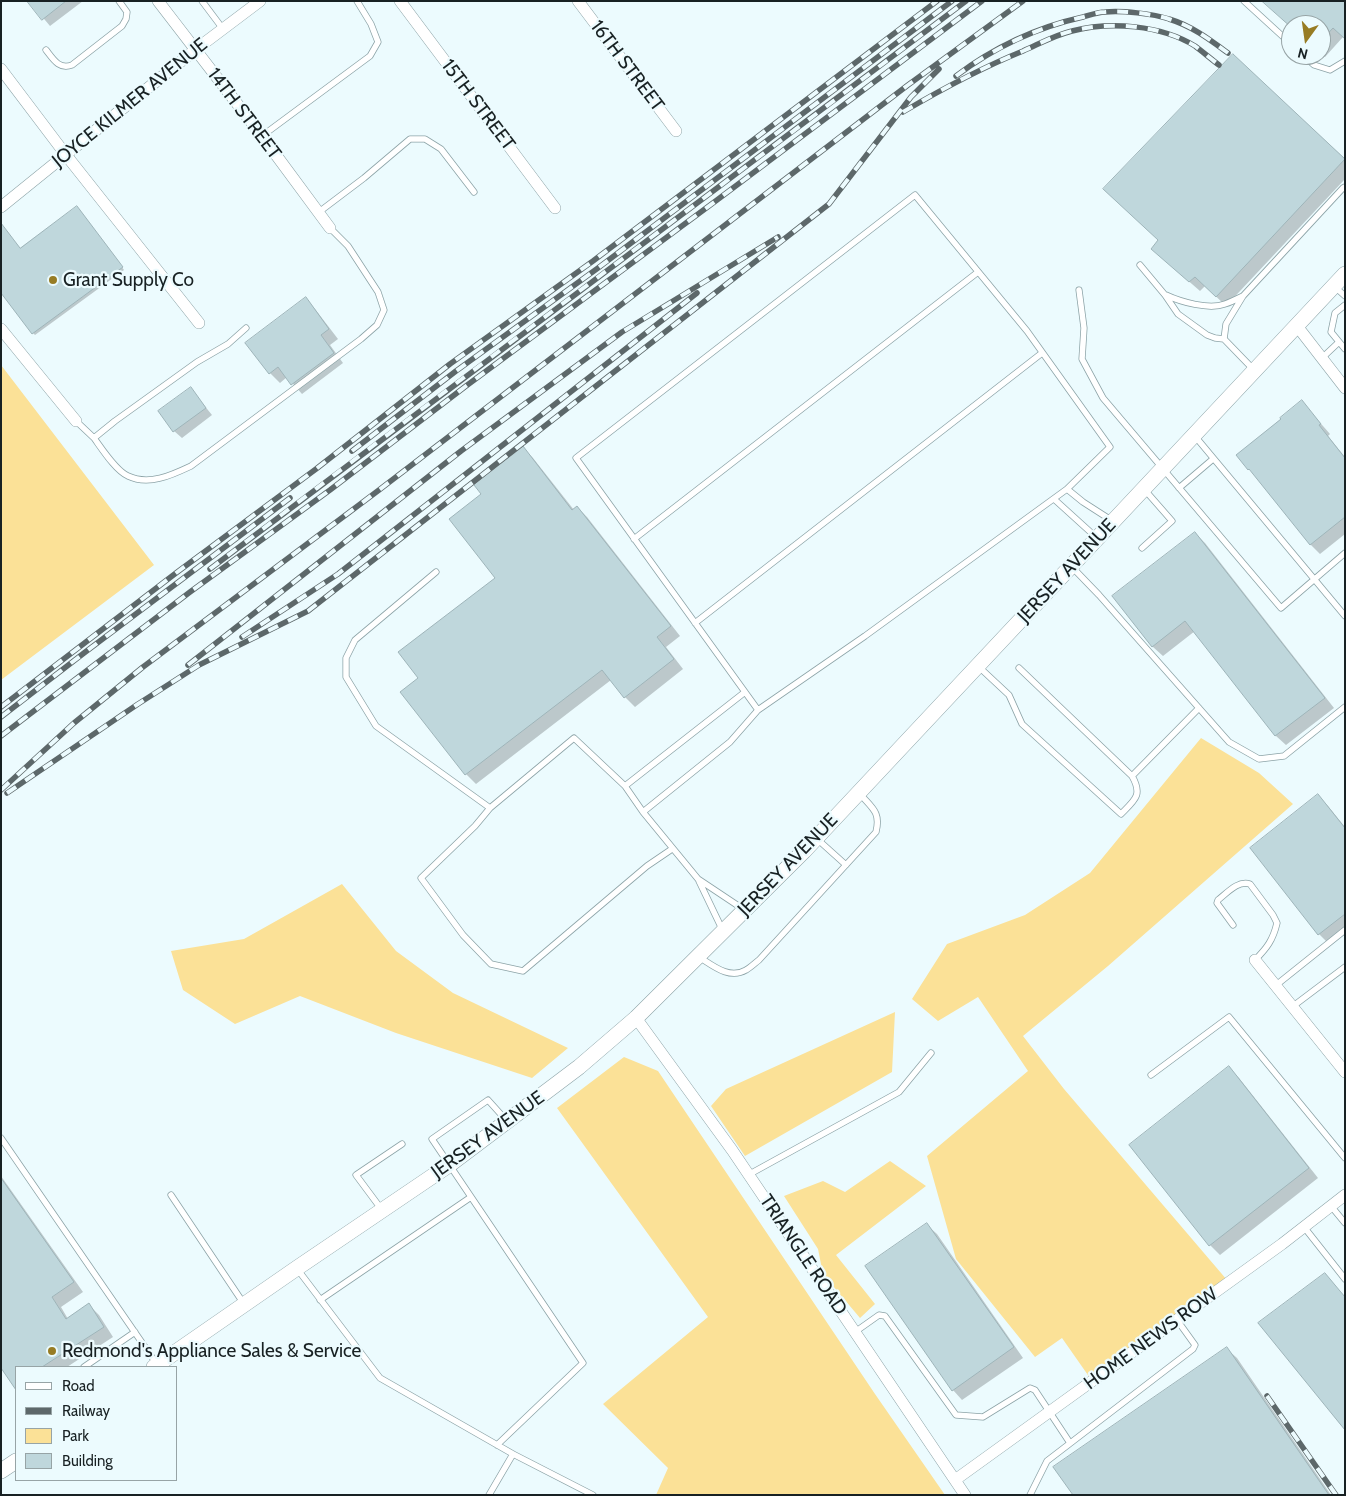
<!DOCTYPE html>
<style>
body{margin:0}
#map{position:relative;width:1346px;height:1496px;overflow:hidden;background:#ecfbfe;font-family:Cabin,sans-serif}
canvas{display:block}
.frame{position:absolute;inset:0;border:2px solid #182123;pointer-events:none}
.legend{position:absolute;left:15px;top:1366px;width:162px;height:115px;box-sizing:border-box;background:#ecfbfe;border:1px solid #97a4a6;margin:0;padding:6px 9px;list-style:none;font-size:15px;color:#182123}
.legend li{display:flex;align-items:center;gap:10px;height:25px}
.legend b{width:25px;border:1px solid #97a4a6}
.north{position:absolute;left:1281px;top:15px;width:50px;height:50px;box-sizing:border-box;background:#ecfbfe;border:1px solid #97a4a6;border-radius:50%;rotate:194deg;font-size:14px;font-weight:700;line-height:20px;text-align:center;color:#182123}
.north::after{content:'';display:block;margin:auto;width:18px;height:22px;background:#977c24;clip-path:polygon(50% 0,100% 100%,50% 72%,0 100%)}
</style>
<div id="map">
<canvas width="1346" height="1496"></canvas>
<div class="frame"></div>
<ul class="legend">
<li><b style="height:6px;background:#fff"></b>Road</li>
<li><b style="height:6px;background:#5d686a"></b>Railway</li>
<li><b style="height:14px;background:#fbe197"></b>Park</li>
<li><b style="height:14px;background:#bfd7dc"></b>Building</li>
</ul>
<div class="north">N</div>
</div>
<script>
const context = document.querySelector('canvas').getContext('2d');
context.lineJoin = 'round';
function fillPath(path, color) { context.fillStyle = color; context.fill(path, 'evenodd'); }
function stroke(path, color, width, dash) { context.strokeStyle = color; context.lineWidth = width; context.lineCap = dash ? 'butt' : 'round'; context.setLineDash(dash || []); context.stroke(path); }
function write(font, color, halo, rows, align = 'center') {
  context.font = font + ' Cabin,sans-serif'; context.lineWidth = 4.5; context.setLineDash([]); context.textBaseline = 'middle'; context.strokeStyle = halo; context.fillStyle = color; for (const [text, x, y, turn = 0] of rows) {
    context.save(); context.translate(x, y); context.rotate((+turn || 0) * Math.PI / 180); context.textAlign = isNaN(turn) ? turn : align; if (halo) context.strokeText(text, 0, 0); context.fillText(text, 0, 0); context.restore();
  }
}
fillPath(new Path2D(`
 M 1,365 L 154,565 L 1,680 Z
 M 1201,738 L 1259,773 L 1293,804 L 1108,966 L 1023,1036 L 1064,1089 L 1227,1280 L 1090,1378 L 1062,1338 L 1035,1357 L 956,1259 L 927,1156 L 1028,1071 L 978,997 L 938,1021 L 912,999 L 947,944 L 1025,915 L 1090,873 Z
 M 342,884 L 396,951 L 453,993 L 568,1048 L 532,1078 L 396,1033 L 300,996 L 235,1024 L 183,990 L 171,951 L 244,939 Z
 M 895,1012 L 892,1072 L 745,1156 L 711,1106 L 726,1089 Z
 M 624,1057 L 658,1071 L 875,1394 L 945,1495 L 656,1495 L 668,1468 L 603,1404 L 708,1317 L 557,1108 Z
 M 890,1161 L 926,1186 L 836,1255 L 875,1304 L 860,1318 L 823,1274 L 818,1249 L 784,1196 L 823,1181 L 845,1192 Z`), '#fbe197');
fillPath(new Path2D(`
 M 29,1 L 83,1 L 50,26 Z
 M 1263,1 L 1345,1 L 1343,37 L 1325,57 L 1321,54 L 1321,25 L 1291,25 L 1291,27 Z
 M 1233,56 L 1345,159 L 1345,179 L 1226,306 L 1205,286 L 1200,291 L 1162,258 L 1159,241 Z
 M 79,209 L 124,270 L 35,335 L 33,333 L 20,249 Z
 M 306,299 L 315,309 L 338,339 L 330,345 L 343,363 L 302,394 L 287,377 L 280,383 L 270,373 Z
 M 191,389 L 212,415 L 182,438 L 174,431 Z
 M 1302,402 L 1330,434 L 1328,436 L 1345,457 L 1345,534 L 1320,554 L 1310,544 L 1259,479 L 1237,455 Z
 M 523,448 L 533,458 L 574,510 L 577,507 L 587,517 L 680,636 L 666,647 L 683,669 L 635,707 L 625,697 L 611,680 L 476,784 L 466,774 L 420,678 L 497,578 L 483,494 Z
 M 1195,533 L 1205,543 L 1334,708 L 1286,745 L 1276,736 L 1195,631 L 1163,656 L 1153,647 L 1114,597 Z
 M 1318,796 L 1328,806 L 1345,827 L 1345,932 L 1329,944 L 1319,934 L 1251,848 Z
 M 1229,1068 L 1239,1078 L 1318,1178 L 1220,1255 L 1210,1245 Z
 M 1,1176 L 83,1292 L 61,1307 L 68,1319 L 89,1305 L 99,1315 L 113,1337 L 67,1367 L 16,1367 L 16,1387 L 1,1366 Z
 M 927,1225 L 937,1234 L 1023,1358 L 962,1400 L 953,1390 Z
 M 1227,1349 L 1237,1358 L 1331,1495 L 1074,1495 Z`), '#0003');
const building = new Path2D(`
 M 27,1 L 66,1 L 42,20 Z
 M 1262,1 L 1345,1 L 1345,39 L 1333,28 L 1321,41 L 1321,25 L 1289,25 Z
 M 1233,54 L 1345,159 L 1216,297 L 1195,277 L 1189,282 L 1151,249 L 1158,240 L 1103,189 Z
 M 77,206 L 123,267 L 32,334 L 1,293 L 1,223 L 20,248 Z
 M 306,297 L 329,329 L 321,335 L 334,353 L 291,385 L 278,367 L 269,374 L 245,343 Z
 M 191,387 L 206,408 L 173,432 L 158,411 Z
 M 1302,400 L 1321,424 L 1319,425 L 1345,458 L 1345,517 L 1310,545 L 1249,469 L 1248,470 L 1236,455 L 1281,419 L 1280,418 Z
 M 523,446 L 572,510 L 577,506 L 671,626 L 657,637 L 674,659 L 624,698 L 602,670 L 465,775 L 400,692 L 418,678 L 398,652 L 495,578 L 449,519 L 481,494 L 474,485 Z
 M 1195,532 L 1325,698 L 1275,736 L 1185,621 L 1152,647 L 1112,596 Z
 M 1318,794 L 1345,828 L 1345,914 L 1318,935 L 1250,848 Z
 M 1229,1066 L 1309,1168 L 1209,1246 L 1129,1145 Z
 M 1,1178 L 74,1282 L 52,1297 L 66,1319 L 89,1303 L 104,1327 L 42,1367 L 16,1367 L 16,1390 L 1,1368 Z
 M 927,1223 L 1014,1347 L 952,1391 L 865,1266 Z
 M 1325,1273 L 1345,1297 L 1345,1430 L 1258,1323 Z
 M 1227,1347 L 1329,1495 L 1073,1495 L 1053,1467 Z`);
fillPath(building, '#bfd7dc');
stroke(building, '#9eb4b9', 1);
const lane = new Path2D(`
 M 202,1 L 223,29
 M 1244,1 L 1291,44
 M 46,50 C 53,59 59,70 72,65 L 122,26 L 126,19 L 127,12 L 119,1
 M 1303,55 L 1314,65 L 1330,70 L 1345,61
 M 262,136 L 370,56 L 378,42 L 371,24 L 357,1
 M 319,212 L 364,178 L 410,139 L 425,139 L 441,149 L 474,192
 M 1140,265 L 1165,295 L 1178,314 L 1207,335 L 1215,338 L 1224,339
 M 1335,287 L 1345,296
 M 1079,290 L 1084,328 L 1082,359 L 1103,398 L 1281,608 L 1345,553
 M 1166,295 C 1181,302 1209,310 1225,304 C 1231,302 1237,299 1243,296
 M 1345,305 L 1335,313 L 1331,332 L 1345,349
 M 246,328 L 228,344 L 197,362 L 115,421 L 94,438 C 102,449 116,471 128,476 C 149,486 172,475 191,466 L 361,339 L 377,325 L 384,310 L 378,292 L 348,246 L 330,228
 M 1322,358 L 1339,342
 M 1254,370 L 1224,339 L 1226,324 L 1243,296 L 1343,188 L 1345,187
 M 76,421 L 94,438
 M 1194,435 L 1345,616
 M 1179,488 L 1213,459
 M 1067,489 L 1110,447 L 1027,331 L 915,195 L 576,458 L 758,710 L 865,636 L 1067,489 L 1083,502 L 1111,520
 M 1054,499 L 1097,538
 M 634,539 L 978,272
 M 1142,548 L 1172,521 L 1144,489
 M 1072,567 L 1099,595 L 1229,742 L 1259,759 L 1284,756 L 1345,707
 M 436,572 L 355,640 L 346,658 L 346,677 L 376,726 L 490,808 L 574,738 L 625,786 L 643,812 L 698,879 L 743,909
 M 695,623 L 1042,353
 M 979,667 L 1009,695 L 1022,724 L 1121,814 C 1135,800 1143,795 1132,776 L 1019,668
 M 1132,776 L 1199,708
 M 625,786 L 745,692
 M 490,808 L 475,826 L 421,878 L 463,935 L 491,964 L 523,971 L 647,866 L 672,849
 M 643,812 L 730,742 L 758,710
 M 816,838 L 846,865
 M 699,881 L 723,931
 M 1233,925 L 1217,903 L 1218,900 C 1227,893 1238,880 1250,884 L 1273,915 L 1277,923 C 1273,940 1267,948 1255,960
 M 699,957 C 712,965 729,980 746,970 C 750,968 755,963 759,960 L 876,832 C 881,812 872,808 860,794
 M 1275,986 L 1345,930
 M 1292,1007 L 1345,967
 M 1151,1075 L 1229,1017 L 1345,1158
 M 1,1138 L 156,1363
 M 748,1175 L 899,1092 L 931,1053
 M 171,1195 L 244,1304
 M 1331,1206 L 1345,1223
 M 382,1210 L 356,1175 L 402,1144
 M 1304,1227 L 1345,1279
 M 298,1270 L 380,1378 L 513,1454 L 489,1495
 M 320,1300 L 471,1197
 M 855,1332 L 879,1315 L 885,1316 L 956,1415 L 983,1417 L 1030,1388 L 1035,1390 L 1070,1443
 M 84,1367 L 135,1332
 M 497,1445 L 583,1363 L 432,1139 L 488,1100 L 506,1120
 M 513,1454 L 593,1495
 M 1030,1495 L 1047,1461 L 1193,1349 L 1195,1345 L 1177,1320`);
const street = new Path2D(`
 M 158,1 L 262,136 L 330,228
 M 400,1 L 555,208
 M 578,1 L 676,131
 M 1,69 L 66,155 L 199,323
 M 1,207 L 195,50 L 260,1
 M 1297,326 L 1345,388
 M 1,329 L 76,421
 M 1255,960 L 1345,1072
 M 636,1018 L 732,1150 L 965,1495
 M 955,1480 L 1282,1244 L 1345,1195`);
const secondary = new Path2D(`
 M 154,1367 L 297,1268 L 449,1165 L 579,1067 L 636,1018 L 804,851 L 1345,274
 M 1,1471 L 16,1461`);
stroke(lane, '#8ca3a7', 7);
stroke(street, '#8ca3a7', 12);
stroke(secondary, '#8ca3a7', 16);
stroke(lane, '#fff', 5.5);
stroke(street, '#fff', 11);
stroke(secondary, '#fff', 15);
const rail = new Path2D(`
 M 956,76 C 993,48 1038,27 1083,17 C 1090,15 1098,12 1105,12 C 1121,10 1154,14 1169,19 C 1192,26 1209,39 1228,53
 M 903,112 C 942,89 981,68 1023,51 C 1039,44 1055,35 1072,31 C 1110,21 1161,25 1195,46 C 1203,52 1211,59 1219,65
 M 352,451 L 456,371 L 598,268 L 952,1
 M 210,569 C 461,378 715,191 966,1
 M 242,637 L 338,574 L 697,293
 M 188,665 L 461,451 L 622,332 L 778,237
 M 1,707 L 176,573 L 316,469 L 450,364 L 593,261 L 937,1
 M 1,717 L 84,653 L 290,498
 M 1,736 L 190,592 L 330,490 L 466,386 L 717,200 L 982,1
 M 1,790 L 74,723 L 143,667 L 379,490 L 908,85 L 1023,1
 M 7,793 L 138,704 L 199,665 L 308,611 L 829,204 L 911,97 L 939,69
 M 1267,1396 L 1336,1495`);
stroke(rail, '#5d686a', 5.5);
stroke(rail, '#ecfbfe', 4, [11]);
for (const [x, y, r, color] of [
 [53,280,5,"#977c24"],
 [52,1351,5,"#977c24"]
]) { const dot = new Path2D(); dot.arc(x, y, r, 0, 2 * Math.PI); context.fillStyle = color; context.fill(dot); stroke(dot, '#ecfbfe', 2); }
write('19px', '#182123', '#ecfbfe', [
 ["16TH STREET",627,66,53],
 ["JOYCE KILMER AVENUE",130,103,-39],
 ["15TH STREET",478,105,53],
 ["14TH STREET",244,114,53],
 ["JERSEY AVENUE",1067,571,-47],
 ["JERSEY AVENUE",788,865,-46],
 ["JERSEY AVENUE",488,1135,-36],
 ["TRIANGLE ROAD",803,1255,56],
 ["HOME NEWS ROW",1151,1339,-36]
]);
write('19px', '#182123', '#ecfbfe', [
 ["Grant Supply Co",63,280],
 ["Redmond's Appliance Sales & Service",62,1351]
], 'left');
</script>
